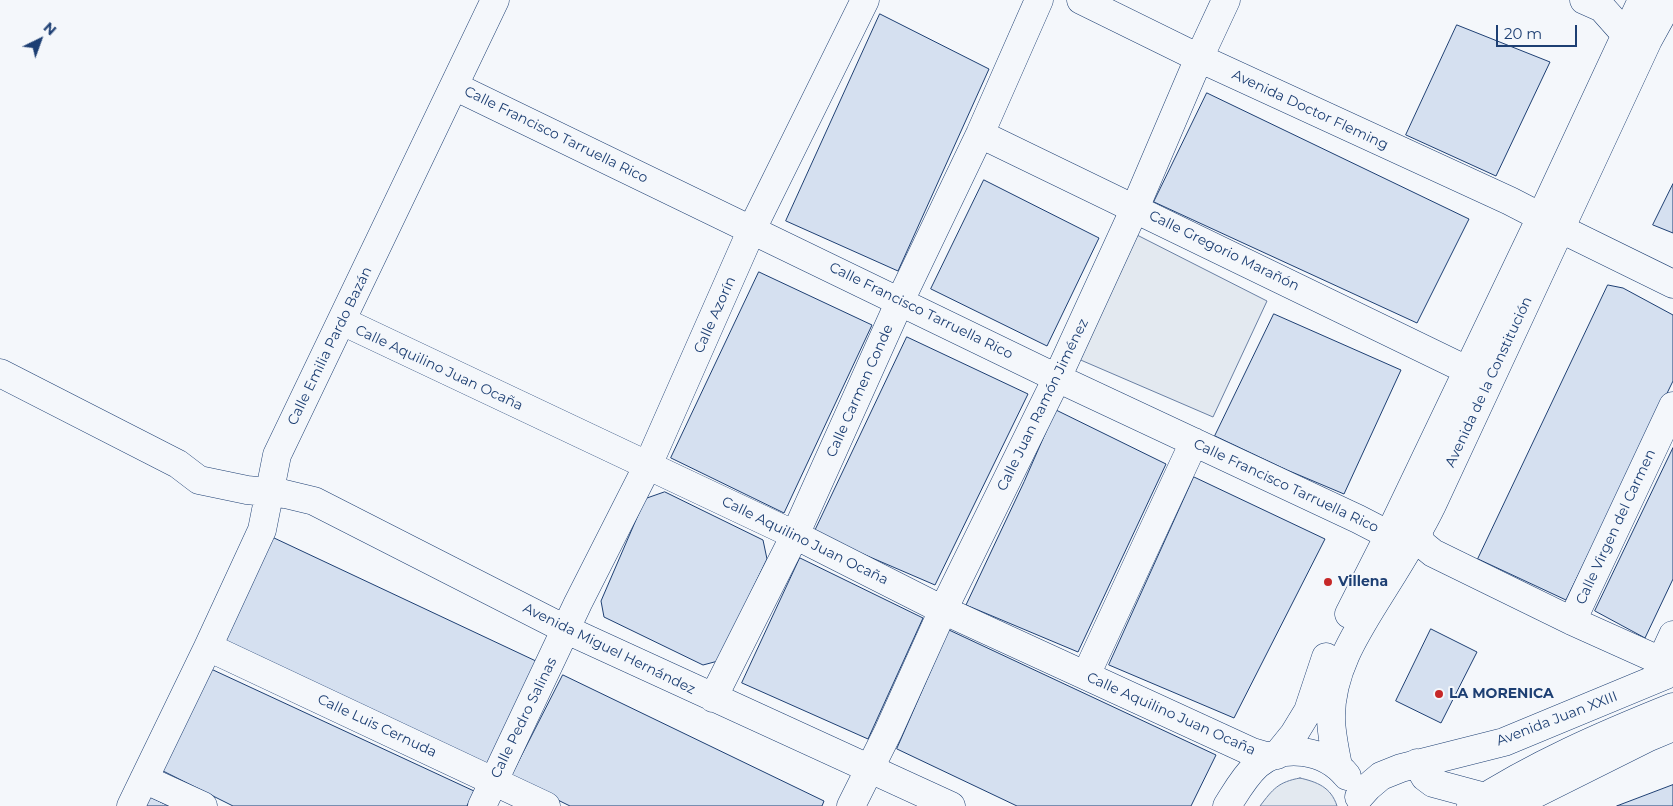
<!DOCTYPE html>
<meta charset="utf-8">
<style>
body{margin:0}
#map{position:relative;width:1673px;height:806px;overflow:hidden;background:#f4f7fb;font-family:Montserrat,sans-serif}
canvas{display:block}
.north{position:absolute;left:15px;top:15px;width:50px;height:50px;-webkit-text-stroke:4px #f4f7fb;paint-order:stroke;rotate:42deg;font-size:14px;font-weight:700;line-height:20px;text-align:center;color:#1d3f73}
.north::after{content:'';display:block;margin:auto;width:18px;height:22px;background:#1d3f73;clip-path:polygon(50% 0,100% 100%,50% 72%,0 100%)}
.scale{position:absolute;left:1496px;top:25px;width:81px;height:22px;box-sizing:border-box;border:2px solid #1d3f73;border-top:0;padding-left:6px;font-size:15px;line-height:18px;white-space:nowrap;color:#1d3f73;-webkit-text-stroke:4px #f4f7fb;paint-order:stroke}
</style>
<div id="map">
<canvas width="1673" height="806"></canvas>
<div class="north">N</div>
<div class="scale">20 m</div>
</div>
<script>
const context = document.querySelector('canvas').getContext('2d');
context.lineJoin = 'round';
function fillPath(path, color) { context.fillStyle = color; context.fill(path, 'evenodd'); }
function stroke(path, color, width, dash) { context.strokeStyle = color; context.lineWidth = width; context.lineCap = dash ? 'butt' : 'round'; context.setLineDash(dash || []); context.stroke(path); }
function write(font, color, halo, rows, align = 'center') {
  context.font = font + ' Montserrat,sans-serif'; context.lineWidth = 4; context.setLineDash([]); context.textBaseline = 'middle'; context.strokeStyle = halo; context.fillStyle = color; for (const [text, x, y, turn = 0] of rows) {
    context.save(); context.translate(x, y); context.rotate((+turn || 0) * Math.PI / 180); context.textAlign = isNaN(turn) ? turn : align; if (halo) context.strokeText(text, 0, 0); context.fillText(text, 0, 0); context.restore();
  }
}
const green = new Path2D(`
 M 1137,235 L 1267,301 L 1213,417 L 1076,358 Z
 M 1300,778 C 1317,782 1331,787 1337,806 L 1260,806 C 1273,789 1278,782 1300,778 Z`);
fillPath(green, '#e3e9f0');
stroke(green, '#687fa3', 1);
const building = new Path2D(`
 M 880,14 L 989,69 L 898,271 L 786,221 Z
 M 1457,25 L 1550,62 L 1496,176 L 1406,135 Z
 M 1207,93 L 1469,219 L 1417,323 L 1154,202 Z
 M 984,180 L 1099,238 L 1047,346 L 931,289 Z
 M 1673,184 L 1673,233 L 1653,225 Z
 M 759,272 L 872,325 L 784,513 L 671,458 Z
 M 1608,285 L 1623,288 L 1673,315 L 1673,381 L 1566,600 L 1478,559 Z
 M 1274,314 L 1401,370 L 1344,494 L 1287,470 L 1215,436 Z
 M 907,337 L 1028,394 L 935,585 L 814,533 Z
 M 1056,410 L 1166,464 L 1078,652 L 966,605 L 1024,482 Z
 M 1673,448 L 1673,579 L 1645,638 L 1595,611 Z
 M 1194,477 L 1325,539 L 1234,718 L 1109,665 Z
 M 665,492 L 763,540 L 767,559 L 718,661 L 703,665 L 604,617 L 601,601 L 645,499 Z
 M 272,537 L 538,662 L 488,768 L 225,643 Z
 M 800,558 L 923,618 L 868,739 L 742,683 Z
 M 1431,629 L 1477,652 L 1441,723 L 1396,701 Z
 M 949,630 L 1216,755 L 1191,806 L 1017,806 L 897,749 Z
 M 211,669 L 474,791 L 467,806 L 233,806 L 163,771 Z
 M 563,675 L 824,801 L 822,806 L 570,806 L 511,777 Z
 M 1673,785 L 1673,806 L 1617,806 Z
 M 150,797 L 169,806 L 146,806 Z`);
fillPath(building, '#d5e0f0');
stroke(building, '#1d3f73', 1);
const minor = new Path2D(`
 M 1081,0 L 1199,58 L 1510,201 L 1541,217
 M 1584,0 L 1602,8 L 1626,35
 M 454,86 L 1057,378 L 1358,519 L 1389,535
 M 980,134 L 1467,370
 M 1561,229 L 1673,284
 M 342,321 L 795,535 L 943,610 L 1252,752 L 1269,757
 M 0,373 L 178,464 L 199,480 L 247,490 L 285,494 L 314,501 L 567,630 L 951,806
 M 1418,534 L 1422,544 L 1433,553 L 1572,621 L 1661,661 L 1666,674
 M 1349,614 L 1389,535 L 1541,217 L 1642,0
 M 1572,621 L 1673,406
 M 208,647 L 546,806
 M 1661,661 L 1673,635
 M 1086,675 L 1194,442
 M 713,698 L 795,535 L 900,301 L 980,134 L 1039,0
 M 1277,755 L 1294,734 L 1308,711 L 1326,657
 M 1417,763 L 1425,777 L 1433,783 L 1485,797
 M 1338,766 C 1335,750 1331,733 1331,717 C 1331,668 1360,627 1384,588 C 1401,561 1418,534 1432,505 L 1648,40 L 1670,0
 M 144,779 L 203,806
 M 1359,797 L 1368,787 L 1381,776 L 1401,768 L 1504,742 L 1673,672
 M 131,806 L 208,647 L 262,530 L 277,455 L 495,0
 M 482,806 L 578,603 L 648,465 L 752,229 L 865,0
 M 851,806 L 888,732 L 943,610 L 1057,378 L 1135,208 L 1199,58 L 1226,0
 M 1227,806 C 1236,792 1244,777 1257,765 C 1283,742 1326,750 1347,776
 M 1471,806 C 1534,765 1603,735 1673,707
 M 1511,806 L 1649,737 L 1673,727`);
stroke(minor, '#1d3f73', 29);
stroke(minor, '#f4f7fb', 28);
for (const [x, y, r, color] of [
 [1328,582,5,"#c62828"],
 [1439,694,5,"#c62828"]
]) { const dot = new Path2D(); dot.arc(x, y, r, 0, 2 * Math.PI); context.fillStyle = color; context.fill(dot); stroke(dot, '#f4f7fb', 2); }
write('14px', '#1d3f73', '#f4f7fb', [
 ["Avenida Doctor Fleming",1310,110,25],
 ["Calle Francisco Tarruella Rico",556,135,26],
 ["Calle Gregorio Marañón",1224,251,26],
 ["Calle Francisco Tarruella Rico",921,311,26],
 ["Calle Azorín",715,315,-66],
 ["Calle Emilia Pardo Bazán",330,346,-64],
 ["Calle Aquilino Juan Ocaña",439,368,25],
 ["Avenida de la Constitución",1489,382,-65],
 ["Calle Carmen Conde",860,391,-66],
 ["Calle Juan Ramón Jiménez",1043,405,-64],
 ["Calle Francisco Tarruella Rico",1286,486,25],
 ["Calle Virgen del Carmen",1616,527,-65],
 ["Calle Aquilino Juan Ocaña",805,541,26],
 ["Avenida Miguel Hernández",609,649,26],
 ["Calle Aquilino Juan Ocaña",1171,714,24],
 ["Calle Pedro Salinas",524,718,-64],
 ["Avenida Juan XXIII",1557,719,-21],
 ["Calle Luis Cernuda",377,726,25]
]);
write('bold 14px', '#1d3f73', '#f4f7fb', [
 ["Villena",1338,582],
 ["LA MORENICA",1449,694]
], 'left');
</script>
